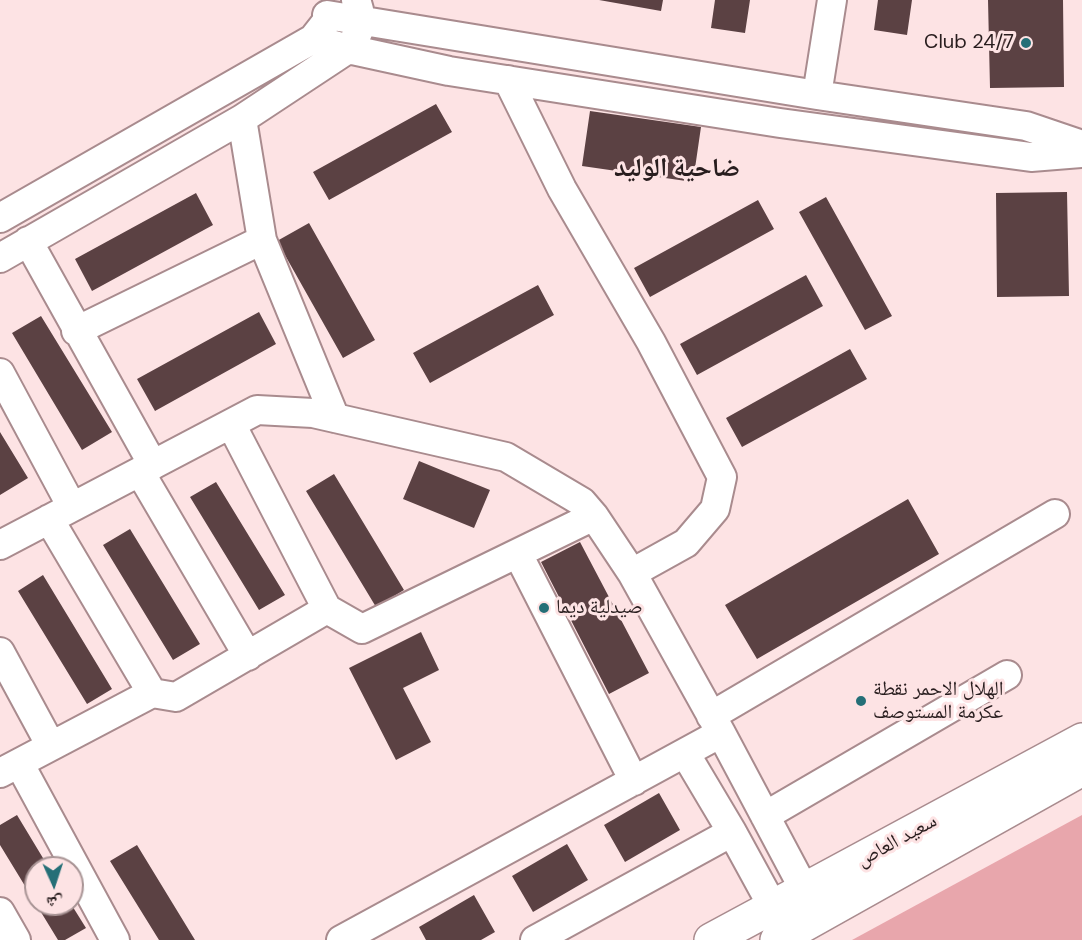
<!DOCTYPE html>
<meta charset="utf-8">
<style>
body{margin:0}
#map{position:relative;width:1082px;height:940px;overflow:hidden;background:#fde3e4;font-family:"DM Sans","Noto Naskh Arabic",sans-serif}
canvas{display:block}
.north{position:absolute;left:24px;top:856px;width:60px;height:60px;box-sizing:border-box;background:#fde3e4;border:2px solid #a89495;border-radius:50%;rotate:177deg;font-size:16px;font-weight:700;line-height:24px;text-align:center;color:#281d1e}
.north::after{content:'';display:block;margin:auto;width:21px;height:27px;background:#256f77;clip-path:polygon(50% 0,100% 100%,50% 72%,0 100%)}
</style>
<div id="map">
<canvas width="1082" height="940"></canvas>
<div class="north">ش</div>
</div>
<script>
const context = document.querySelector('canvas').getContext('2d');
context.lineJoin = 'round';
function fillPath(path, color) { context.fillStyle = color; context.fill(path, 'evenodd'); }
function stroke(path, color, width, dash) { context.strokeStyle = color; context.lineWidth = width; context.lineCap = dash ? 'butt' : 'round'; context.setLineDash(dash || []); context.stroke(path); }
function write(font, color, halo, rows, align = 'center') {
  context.font = font + ' "DM Sans","Noto Naskh Arabic",sans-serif'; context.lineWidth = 6; context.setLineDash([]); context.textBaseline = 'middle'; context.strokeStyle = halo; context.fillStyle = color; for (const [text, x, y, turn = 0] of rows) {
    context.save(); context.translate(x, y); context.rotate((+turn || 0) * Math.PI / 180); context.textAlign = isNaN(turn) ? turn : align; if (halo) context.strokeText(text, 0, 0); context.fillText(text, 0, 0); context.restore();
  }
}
fillPath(new Path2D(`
 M 1082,815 L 1082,940 L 852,940 Z`), '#e8a6ac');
fillPath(new Path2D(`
 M 599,0 L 663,0 L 661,11 Z
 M 715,0 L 750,0 L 745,33 L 711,28 Z
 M 878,0 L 912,0 L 907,35 L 874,30 Z
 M 988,0 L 1063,0 L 1064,87 L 990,88 Z
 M 436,104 L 452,132 L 329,200 L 313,172 Z
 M 590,111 L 701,127 L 693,182 L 582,166 Z
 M 1067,192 L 1069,296 L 997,297 L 996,193 Z
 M 196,193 L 213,225 L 92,291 L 75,259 Z
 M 826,197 L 892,316 L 865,330 L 799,212 Z
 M 758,200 L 774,229 L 650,297 L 634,268 Z
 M 309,223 L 375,340 L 343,358 L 277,241 Z
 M 806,275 L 823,306 L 697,375 L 680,344 Z
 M 538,285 L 554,315 L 430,383 L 413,353 Z
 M 259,312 L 276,344 L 155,411 L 137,379 Z
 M 41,316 L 112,432 L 82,450 L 12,333 Z
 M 850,349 L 867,379 L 742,447 L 726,418 Z
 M 0,432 L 28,478 L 0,495 Z
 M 419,461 L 490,490 L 474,528 L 403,499 Z
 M 334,474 L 404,590 L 376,607 L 306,491 Z
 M 216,482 L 285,595 L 259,610 L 190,497 Z
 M 908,499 L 939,554 L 757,659 L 725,605 Z
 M 130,529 L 200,644 L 173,660 L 103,545 Z
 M 580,542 L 649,673 L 609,694 L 541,562 Z
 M 43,575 L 112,689 L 87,704 L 18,591 Z
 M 421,632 L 439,670 L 403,688 L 431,742 L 396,760 L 349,668 Z
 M 659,793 L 680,830 L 625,862 L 604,825 Z
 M 17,815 L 49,868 L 36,868 L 36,904 L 71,904 L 86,928 L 65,940 L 58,940 L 0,845 L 0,825 Z
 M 567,844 L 588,880 L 533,912 L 512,876 Z
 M 137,845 L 195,940 L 159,940 L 110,861 Z
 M 474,895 L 495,932 L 481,940 L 426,940 L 419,927 Z`), '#5b4143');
const minor = new Path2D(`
 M 327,15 L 817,95 L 1026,126 L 1082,145
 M 313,39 L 348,49 L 449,71 L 780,123 L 1031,157 L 1082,153
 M 508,80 L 562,189 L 651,342 L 722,477 L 715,509 L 686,543 L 632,573
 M 817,95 L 832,0
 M 242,119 L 262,240 L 335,418
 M 0,218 L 313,39 L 324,25
 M 28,241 L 153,465
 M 0,258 L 242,119 L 348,49 C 362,30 364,22 356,0
 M 76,331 L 262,240
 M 0,373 L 72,507
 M 231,424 L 327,609
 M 140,472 L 248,656
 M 49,519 L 152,693
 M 0,545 L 257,410 L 313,413 L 506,457 L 582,502 L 594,516 L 632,573 L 721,733 L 805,891
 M 518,554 L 634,781
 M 0,652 L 51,746
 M 711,716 L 1055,514
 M 685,753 L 732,832 L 773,907
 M 19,763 L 115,940
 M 0,773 L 152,693 L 176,697 L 327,609 L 362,629 L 594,516
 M 765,816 L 1007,675
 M 0,912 L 16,940
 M 341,940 L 721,733
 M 535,940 L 732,832`);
const major = new Path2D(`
 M 711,940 L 1082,740
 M 777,940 L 1082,769`);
stroke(minor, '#a98b8e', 32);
stroke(major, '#a98b8e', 36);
stroke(minor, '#fff', 28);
stroke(major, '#fff', 33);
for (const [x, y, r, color] of [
 [1026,43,6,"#256f77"],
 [544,608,6,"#256f77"],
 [861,701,6,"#256f77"]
]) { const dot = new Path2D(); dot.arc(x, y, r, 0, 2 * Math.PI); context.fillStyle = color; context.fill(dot); stroke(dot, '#fde3e4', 2); }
write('20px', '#281d1e', '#fde3e4', [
 ["Club 24/7",1014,43,"right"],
 ["صيدلية ديما",556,608],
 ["الهلال الاحمر نقطة",873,690],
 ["عكرمة المستوصف",873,713]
], 'left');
write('20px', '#281d1e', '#fde3e4', [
 ["سعيد العاص",897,841,-29]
]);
write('bold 26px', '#281d1e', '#fde3e4', [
 ["ضاحية الوليد",677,169]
]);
</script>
